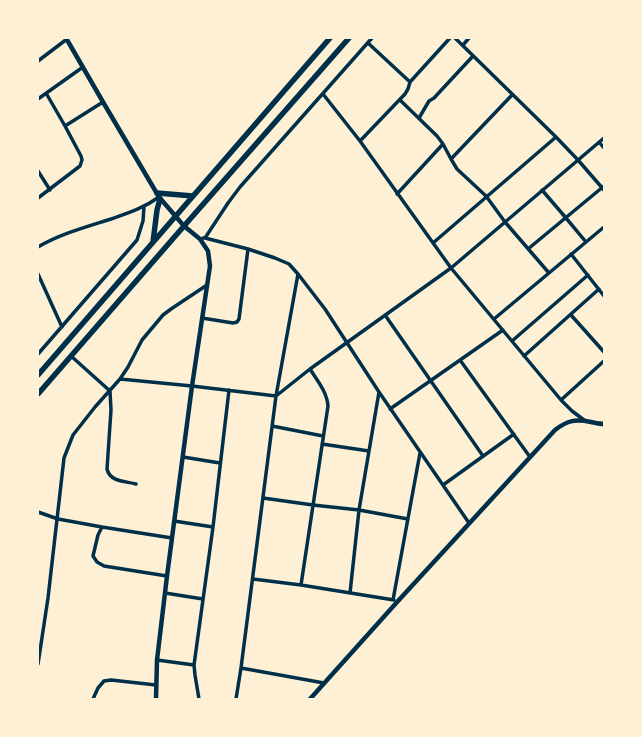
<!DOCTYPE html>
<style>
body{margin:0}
#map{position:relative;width:642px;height:737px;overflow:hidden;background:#fdf0d5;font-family:"DM Sans",sans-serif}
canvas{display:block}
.frame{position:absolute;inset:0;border:39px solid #fdf0d5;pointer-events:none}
</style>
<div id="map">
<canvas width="642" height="737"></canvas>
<div class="frame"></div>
</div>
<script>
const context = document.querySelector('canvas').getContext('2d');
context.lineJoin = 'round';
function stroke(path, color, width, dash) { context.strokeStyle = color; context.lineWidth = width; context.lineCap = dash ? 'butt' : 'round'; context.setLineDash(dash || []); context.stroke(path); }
stroke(new Path2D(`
 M 368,43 L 410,82
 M 463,45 L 469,38
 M 38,61 L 67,39
 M 323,94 L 360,141 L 451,268 L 561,400 L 572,411 L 584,420
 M 38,99 L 83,67
 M 400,100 L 437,136 L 443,144
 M 419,118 L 429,101 L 434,98 L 473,56
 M 65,126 L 103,102
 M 556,137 L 578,160 L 604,190
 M 360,141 L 405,94 L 408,89 L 410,82 L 450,38
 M 599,142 L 604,148
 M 451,159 L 512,95
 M 38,171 L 50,190
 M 542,190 L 566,218 L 586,242
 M 397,194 L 443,144 L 451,159 L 457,169 L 486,196 L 505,222 L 549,273
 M 38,198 L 80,166 L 82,160 L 81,156 L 65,126 L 46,93
 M 203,238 L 205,238 L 228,203 L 240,187 L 372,38
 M 205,238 L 248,249 L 275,258 L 289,264 L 298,274 L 325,309 L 379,392 L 469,523
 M 433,243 L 556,137 L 455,38
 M 38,247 C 60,234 86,227 111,219 C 128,213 144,208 159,197
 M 528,249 L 604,186
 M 571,254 L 604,296
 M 38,274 L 62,327
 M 298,274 L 276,396 L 241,668 L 324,683
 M 385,315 L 483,456
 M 571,315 L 604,352
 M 202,318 L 233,323 L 237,322 L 239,319 L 248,249
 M 494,319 L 604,227
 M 512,341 L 588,275
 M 38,354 L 137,240 L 143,221 L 144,207
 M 71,356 L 110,391 L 111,410 L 107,469 C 110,482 125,481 136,484
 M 524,356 L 599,289
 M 460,360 L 530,457
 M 120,379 L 192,386 L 276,396 L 310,369 L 451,268 L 604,138
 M 561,400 L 604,361
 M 390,409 L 503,330
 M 272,426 L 323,436
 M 322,444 L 369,451
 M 183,457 L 220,463
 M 443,485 L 514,434
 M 263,498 L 313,505 L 359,510 L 408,519
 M 38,512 L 58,519 L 102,527
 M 174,521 L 213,527
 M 167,576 L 104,566 L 97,562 L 93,556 L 98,535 L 102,527 L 172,538
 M 253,579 L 301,585 L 394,600
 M 301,585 L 328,406 C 327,392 317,380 310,369
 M 165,593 L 203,599
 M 350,593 L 359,510 L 379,392
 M 393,600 L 420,453
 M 157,660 L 194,665
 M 38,664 L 48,598 L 64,458 L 73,435 L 95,407 L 120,379 L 128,367 L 142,340 L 163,315 L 171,309 L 207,285
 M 93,699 L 98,688 L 104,681 L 111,680 L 156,685
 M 199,699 L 195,675 L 194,665 L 213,527 L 229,390
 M 236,699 L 241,668`), '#003049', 3.5);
stroke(new Path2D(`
 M 66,38 L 103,102 L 159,197 L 184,226 L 200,239 L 208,251 L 210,266 L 192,386 L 167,576 L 157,660 L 156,699
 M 310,699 L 398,601 L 555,430 C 568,420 575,419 591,422 C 596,423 600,424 604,424`), '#003049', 4.5);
stroke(new Path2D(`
 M 157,193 L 193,196
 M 153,242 L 157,210 L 160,199
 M 38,375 L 330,38
 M 38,394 L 184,226 L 349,38`), '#003049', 5.5);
</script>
